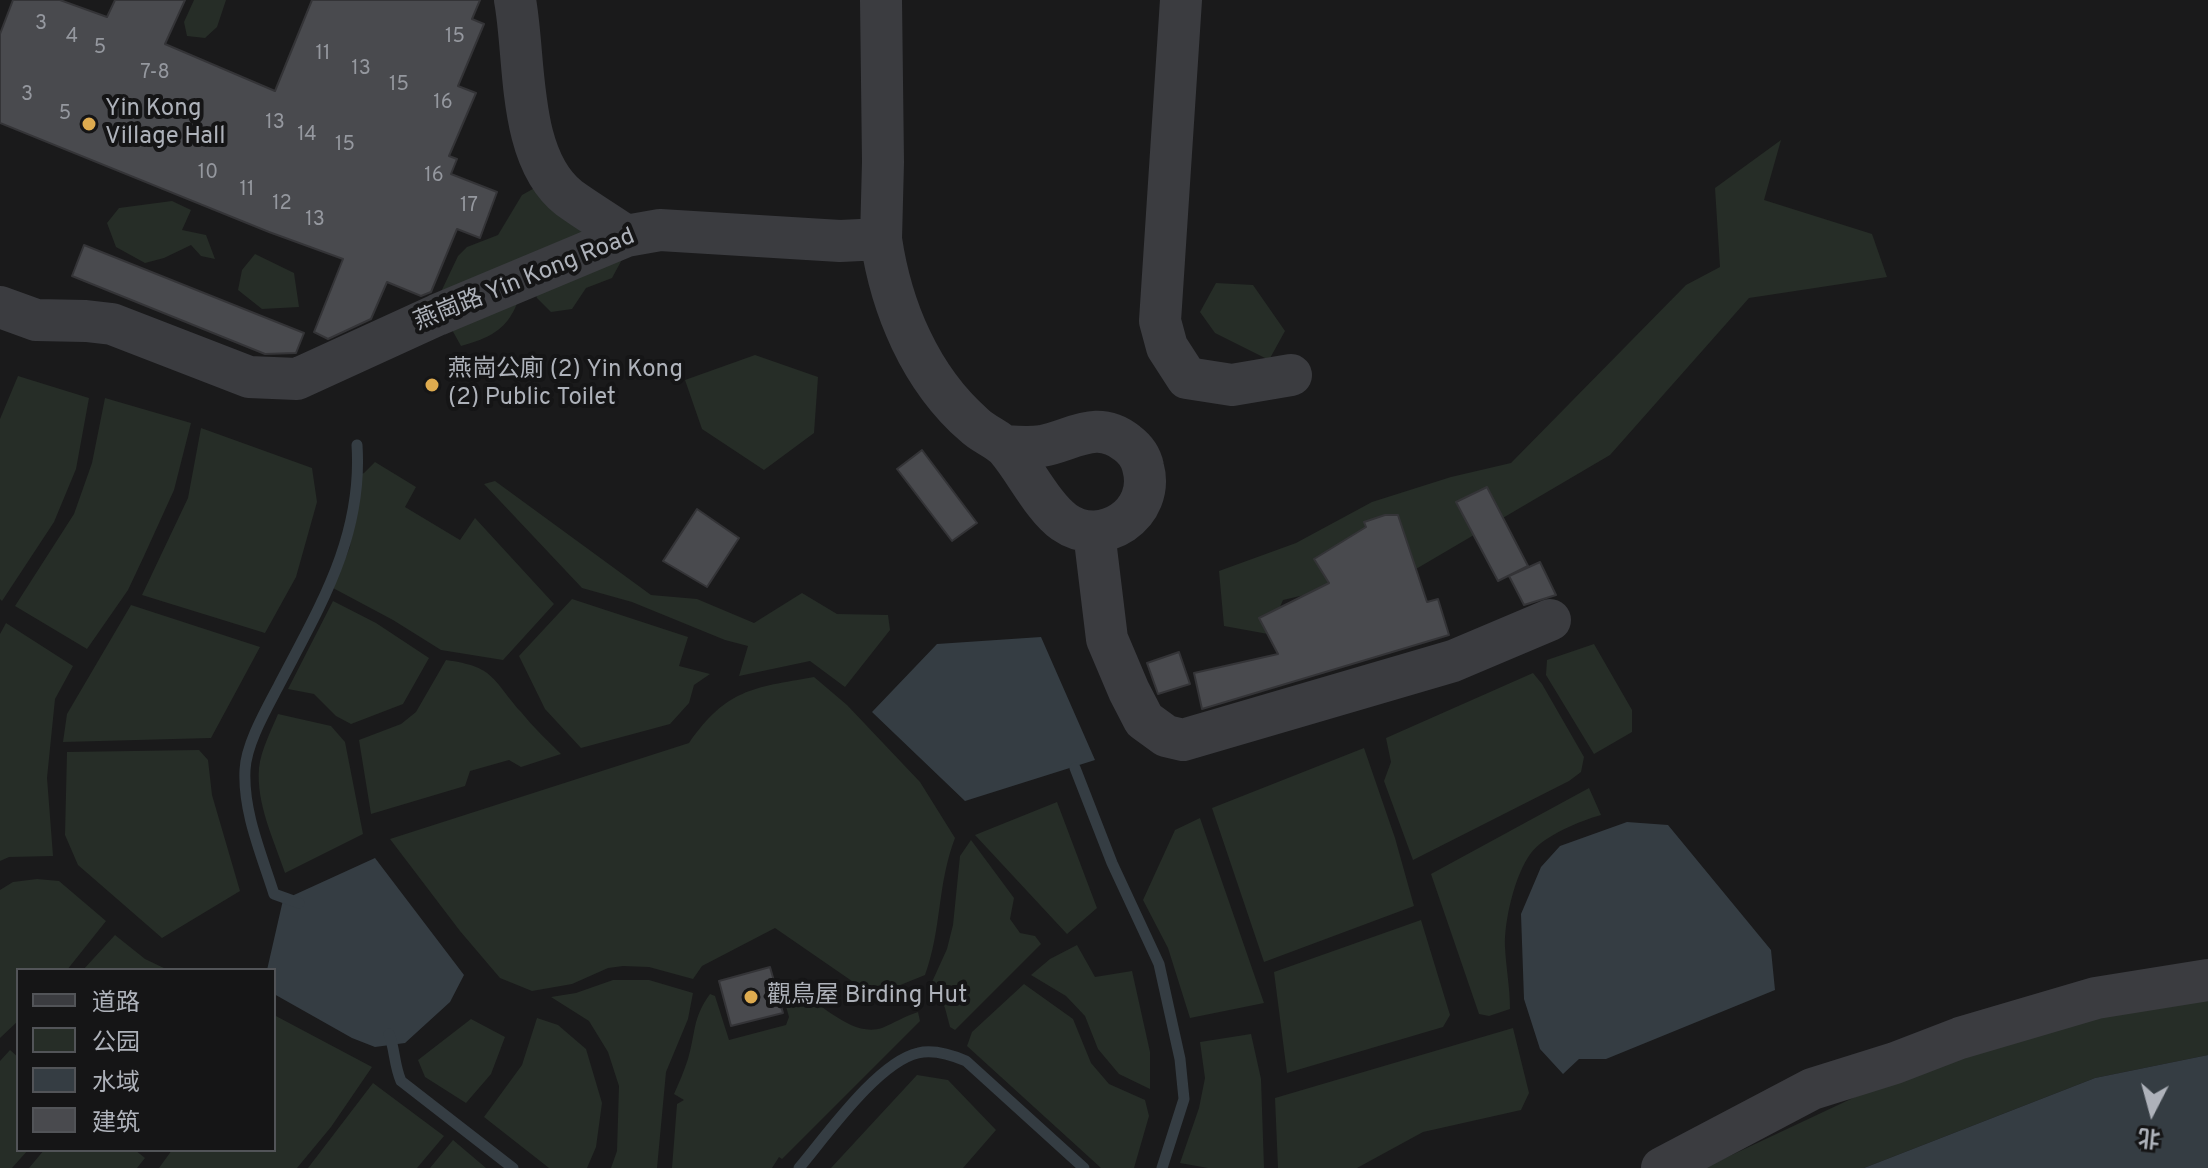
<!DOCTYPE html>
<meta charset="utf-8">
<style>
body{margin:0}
#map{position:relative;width:2208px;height:1168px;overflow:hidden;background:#1a1a1b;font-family:Overpass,"Noto Sans SC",sans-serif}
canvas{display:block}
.legend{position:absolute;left:16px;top:968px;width:260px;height:184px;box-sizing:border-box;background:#151516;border:2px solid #525458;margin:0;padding:10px 14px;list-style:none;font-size:24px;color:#aeb2ba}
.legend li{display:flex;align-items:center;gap:16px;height:40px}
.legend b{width:40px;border:2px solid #525458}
.north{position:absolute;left:2112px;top:1072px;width:80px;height:80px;-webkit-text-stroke:6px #151516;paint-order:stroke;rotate:186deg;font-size:22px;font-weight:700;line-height:32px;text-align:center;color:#aeb2ba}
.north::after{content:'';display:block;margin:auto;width:28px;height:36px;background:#aeb2ba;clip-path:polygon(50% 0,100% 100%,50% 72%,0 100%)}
</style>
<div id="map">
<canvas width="2208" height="1168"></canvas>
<ul class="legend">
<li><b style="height:10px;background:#3b3c40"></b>道路</li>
<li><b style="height:22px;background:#262d27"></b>公园</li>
<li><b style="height:22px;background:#353d43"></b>水域</li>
<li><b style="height:22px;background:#494a4e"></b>建筑</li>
</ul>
<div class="north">北</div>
</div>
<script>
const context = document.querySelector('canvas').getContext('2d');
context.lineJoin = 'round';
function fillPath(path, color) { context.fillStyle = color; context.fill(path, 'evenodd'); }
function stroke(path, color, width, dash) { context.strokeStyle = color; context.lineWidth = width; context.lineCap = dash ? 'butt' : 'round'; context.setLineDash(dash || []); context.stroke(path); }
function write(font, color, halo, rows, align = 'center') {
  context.font = font + ' Overpass,"Noto Sans SC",sans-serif'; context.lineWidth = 8; context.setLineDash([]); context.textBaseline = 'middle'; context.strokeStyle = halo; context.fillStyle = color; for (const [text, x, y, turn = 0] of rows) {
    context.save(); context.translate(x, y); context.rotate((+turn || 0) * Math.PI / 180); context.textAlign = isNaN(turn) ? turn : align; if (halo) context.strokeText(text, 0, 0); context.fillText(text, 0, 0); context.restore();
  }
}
fillPath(new Path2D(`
 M 194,0 L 226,0 L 217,27 L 205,38 L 187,36 L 184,22 Z
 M 1781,140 L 1764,200 L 1872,234 L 1887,277 L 1749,298 L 1610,455 L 1416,569 L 1283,600 L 1268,634 L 1224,626 L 1219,571 L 1296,543 L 1372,502 L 1451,477 L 1511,463 L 1686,285 L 1720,267 L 1715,188 Z
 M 540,185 L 631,243 L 612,278 L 586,288 L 572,309 L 551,312 L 537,298 L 528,273 C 513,318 509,333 461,346 L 446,319 L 440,294 L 458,256 L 467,247 L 498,235 L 522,195 Z
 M 172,201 L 191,210 L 182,230 L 206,235 L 215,259 L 201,256 L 191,245 L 164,258 L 145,263 L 116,247 L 107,223 L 119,208 Z
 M 255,254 L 294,273 L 299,307 L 262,309 L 238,290 L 242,270 Z
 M 1216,283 L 1253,285 L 1285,331 L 1269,360 L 1215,333 L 1200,312 Z
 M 755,355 L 818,377 L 814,433 L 764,470 L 702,429 L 685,380 Z
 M 18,376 L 89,398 L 76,469 L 54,522 L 2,601 L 0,599 L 0,419 Z
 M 105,398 L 191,423 L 174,490 L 144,556 L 128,590 L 87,649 L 15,606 L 74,514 L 92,463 Z
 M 201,428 L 312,468 L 317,502 L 296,577 L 265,633 L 142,595 L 188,498 Z
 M 375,462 L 416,487 L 405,507 L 460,540 L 475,518 L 554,604 L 503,660 L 441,650 L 393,620 L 333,588 L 350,547 L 355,477 L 364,473 Z
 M 495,481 L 651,595 L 697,599 L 754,623 L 802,593 L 837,614 L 888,615 L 890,630 L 845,687 L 810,661 L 739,676 L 748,646 L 725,640 L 632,602 L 582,588 L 484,484 Z
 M 572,599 L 688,637 L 679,666 L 710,674 L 694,685 L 689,703 L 670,724 L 581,748 L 545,709 L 519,656 Z
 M 333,601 L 376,623 L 429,658 L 403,704 L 351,724 L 336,716 L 314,694 L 288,689 Z
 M 131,605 L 260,647 L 211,738 L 63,742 L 67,714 Z
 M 6,623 L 73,666 L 55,699 L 47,778 L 53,856 L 9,857 L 0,861 L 0,634 Z
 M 1594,644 L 1632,710 L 1632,732 L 1594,754 L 1546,675 L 1547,660 Z
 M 446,660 C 495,667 491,678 521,712 C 533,727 547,740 561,754 L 521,767 L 509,760 L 470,771 L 465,786 L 371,814 L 359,740 L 401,724 L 416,712 Z
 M 1533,673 L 1542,684 L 1584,757 L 1581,772 L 1569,781 L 1413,860 L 1384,781 L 1391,762 L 1386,738 Z
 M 814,677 L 847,705 L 920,782 L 955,838 C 937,885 942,929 925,975 L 888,990 L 862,988 L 775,928 L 702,966 L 693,979 L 649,967 L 623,966 L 608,968 L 572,984 L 532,991 L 500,978 L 460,931 L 390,839 L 689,743 C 727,689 752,688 814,677 Z
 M 278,714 L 331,726 L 345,742 L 363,834 L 285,873 C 274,840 256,804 259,768 C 261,750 271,731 278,714 Z
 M 1364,748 L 1395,838 L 1414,906 L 1264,962 L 1212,808 Z
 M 199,750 L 208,760 L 212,795 L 240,891 L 162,938 L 78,865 L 65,835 L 67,752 Z
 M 1589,788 L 1601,815 C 1580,821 1545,835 1531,853 C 1515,874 1504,921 1505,947 C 1506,968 1510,987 1510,1009 L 1489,1016 L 1479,1014 L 1431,874 Z
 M 1057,802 L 1097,908 L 1067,934 L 975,835 Z
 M 1200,818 L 1264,1003 L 1190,1018 L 1168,948 L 1143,900 L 1175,830 Z
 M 971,840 L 1014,898 L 1010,919 L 1020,933 L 1035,936 L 1041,944 L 955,1030 L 950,1027 L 945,1008 L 932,982 L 947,949 L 953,925 L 960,856 Z
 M 37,879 L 59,881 L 106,921 L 67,970 L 18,970 L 18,1021 L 0,1038 L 0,890 L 13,882 Z
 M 1421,920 L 1450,1015 L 1443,1027 L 1287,1073 L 1274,972 Z
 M 115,935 L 145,959 L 168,970 L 83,970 Z
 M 1077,945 L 1095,977 L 1132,971 L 1150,1052 L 1150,1089 L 1119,1074 L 1098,1049 L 1085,1016 L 1066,996 L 1031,975 L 1050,959 Z
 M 613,980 L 649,980 L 693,993 L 688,1019 L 666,1072 L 657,1168 L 611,1168 L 617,1151 L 619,1086 L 608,1052 L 589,1021 L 551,997 L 576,993 Z
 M 1024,984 L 1073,1019 L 1091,1063 L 1109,1084 L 1145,1100 L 1149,1116 L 1134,1168 L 1101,1168 L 967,1046 L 972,1032 Z
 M 795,991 C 821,1001 851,1038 882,1028 C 894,1023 905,1016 918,1012 L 920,1021 L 782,1159 L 779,1157 L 772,1168 L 672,1168 L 677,1104 L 684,1100 L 674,1094 C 679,1083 684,1071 688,1059 C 696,1032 692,1019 710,994 L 715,996 L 729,1040 L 786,1025 L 789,1017 L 782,992 Z
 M 2208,991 L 2208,1055 L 2095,1078 L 1864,1168 L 1704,1168 L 1887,1082 L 2087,1010 Z
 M 274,1015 L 372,1067 L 331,1127 L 297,1168 L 159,1168 L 172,1150 L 274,1150 Z
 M 537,1018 L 558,1025 L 586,1049 L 602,1103 L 596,1147 L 587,1168 L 549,1168 L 484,1117 L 522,1065 Z
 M 471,1019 L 505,1037 L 491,1074 L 466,1103 L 425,1077 L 418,1060 Z
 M 1513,1028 L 1529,1093 L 1521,1110 L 1423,1132 L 1357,1168 L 1278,1168 L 1275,1098 Z
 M 1251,1034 L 1261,1079 L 1264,1168 L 1208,1168 L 1180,1163 L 1199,1108 L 1205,1078 L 1200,1042 Z
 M 10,1050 L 18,1057 L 18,1150 L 28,1150 L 12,1168 L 0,1168 L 0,1061 Z
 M 917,1075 L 948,1080 L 996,1130 L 963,1168 L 831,1168 Z
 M 373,1083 L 444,1136 L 417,1168 L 308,1168 Z
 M 453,1140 L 486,1168 L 430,1168 Z
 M 44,1150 L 135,1150 L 145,1158 L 137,1168 L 29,1168 Z`), '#262d27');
fillPath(new Path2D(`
 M 1041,637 L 1095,760 L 965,801 L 872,712 L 937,644 Z
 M 1627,822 L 1668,825 L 1771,950 L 1775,990 L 1606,1059 L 1579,1059 L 1563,1074 L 1540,1049 L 1524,999 L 1521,914 L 1541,867 L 1560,846 Z
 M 375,858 L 464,975 L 450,1002 L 405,1043 L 375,1047 L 352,1038 L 274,994 L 274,970 L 267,970 L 283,900 Z
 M 2208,1055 L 2208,1168 L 1864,1168 L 2095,1078 Z`), '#353d43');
stroke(new Path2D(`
 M 1075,768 L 1112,863 L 1159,964 L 1180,1059 L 1184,1099 L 1162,1168
 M 299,903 L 274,894 C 261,853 243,812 245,770 C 246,744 267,708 279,685 C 320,606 363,537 357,445
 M 389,1034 C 395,1049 394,1065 401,1081 L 513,1168
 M 799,1168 C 826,1136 878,1062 918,1053 C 934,1049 952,1055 966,1061 L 1084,1168`), '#353d43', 11);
const building = new Path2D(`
 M 13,0 L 60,0 L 107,17 L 115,0 L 185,0 L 165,44 L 275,91 L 312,0 L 480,0 L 472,19 L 484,24 L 458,86 L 476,93 L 449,156 L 457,159 L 451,174 L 497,192 L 480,238 L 457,229 L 431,292 L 421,296 L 387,282 L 371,319 L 328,339 L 314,332 L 343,259 L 269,232 L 0,123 L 0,34 Z
 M 84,245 L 304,333 L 296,353 L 265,354 L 72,276 Z
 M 922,450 L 977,523 L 952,541 L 897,469 Z
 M 1487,487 L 1528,566 L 1498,581 L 1456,502 Z
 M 697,509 L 739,538 L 707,587 L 663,561 Z
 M 1385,515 L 1398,515 L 1427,602 L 1438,599 L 1449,635 L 1202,709 L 1194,673 L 1278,654 L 1259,618 L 1329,583 L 1314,559 L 1366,527 L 1364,522 Z
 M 1540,562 L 1556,595 L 1524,605 L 1509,576 Z
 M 1179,652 L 1190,684 L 1158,694 L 1147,663 Z
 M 770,967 L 783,1013 L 731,1026 L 719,981 Z`);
fillPath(building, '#494a4e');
stroke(building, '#343437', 2);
stroke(new Path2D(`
 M 515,0 C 526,60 517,157 569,198 C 587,211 607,223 626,236
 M 1181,0 L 1160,321 L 1167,347 L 1187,378 L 1232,385 L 1291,375
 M 881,239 C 891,307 920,378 974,425 C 984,435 999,439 1008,450 C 1025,470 1043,507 1064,522 C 1102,549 1156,514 1143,467 C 1141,457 1135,449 1127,443 C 1097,419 1073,440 1042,446 C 1029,448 1018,447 1005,446
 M 0,307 L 36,320 L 86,321 L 112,324 L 249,377 L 297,379 L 437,315 L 626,236 L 660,230 L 840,241 L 881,239 L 883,162 L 881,0
 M 1094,532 L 1107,639 L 1129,691 L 1144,720 L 1166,736 L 1183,740 L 1453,661 L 1550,620
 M 1662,1168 L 1812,1089 L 1895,1063 L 1960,1038 L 2096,998 L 2208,980`), '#3b3c40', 42);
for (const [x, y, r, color] of [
 [89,124,8,"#deab4f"],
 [432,385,8,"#deab4f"],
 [751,997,8,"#deab4f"]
]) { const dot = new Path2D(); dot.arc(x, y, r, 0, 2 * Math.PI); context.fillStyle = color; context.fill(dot); stroke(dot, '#151516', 3); }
write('20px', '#95989f', null, [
 ["3",41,25],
 ["4",72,38],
 ["15",455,38],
 ["5",100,49],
 ["11",323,55],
 ["13",361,70],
 ["7-8",155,74],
 ["15",399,86],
 ["3",27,96],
 ["16",443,104],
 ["5",65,115],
 ["13",275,124],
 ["14",307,136],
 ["15",345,146],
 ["10",208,174],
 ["16",434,177],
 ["11",247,191],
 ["12",282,205],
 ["17",469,207],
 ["13",315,221]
]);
write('24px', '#aeb2ba', '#151516', [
 ["Yin Kong",105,110],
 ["Village Hall",105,138],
 ["燕崗公廁 (2) Yin Kong",448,371],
 ["(2) Public Toilet",448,399],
 ["觀鳥屋 Birding Hut",767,997]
], 'left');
write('24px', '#aeb2ba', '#151516', [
 ["燕崗路 Yin Kong Road",525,281,-22]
]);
</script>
